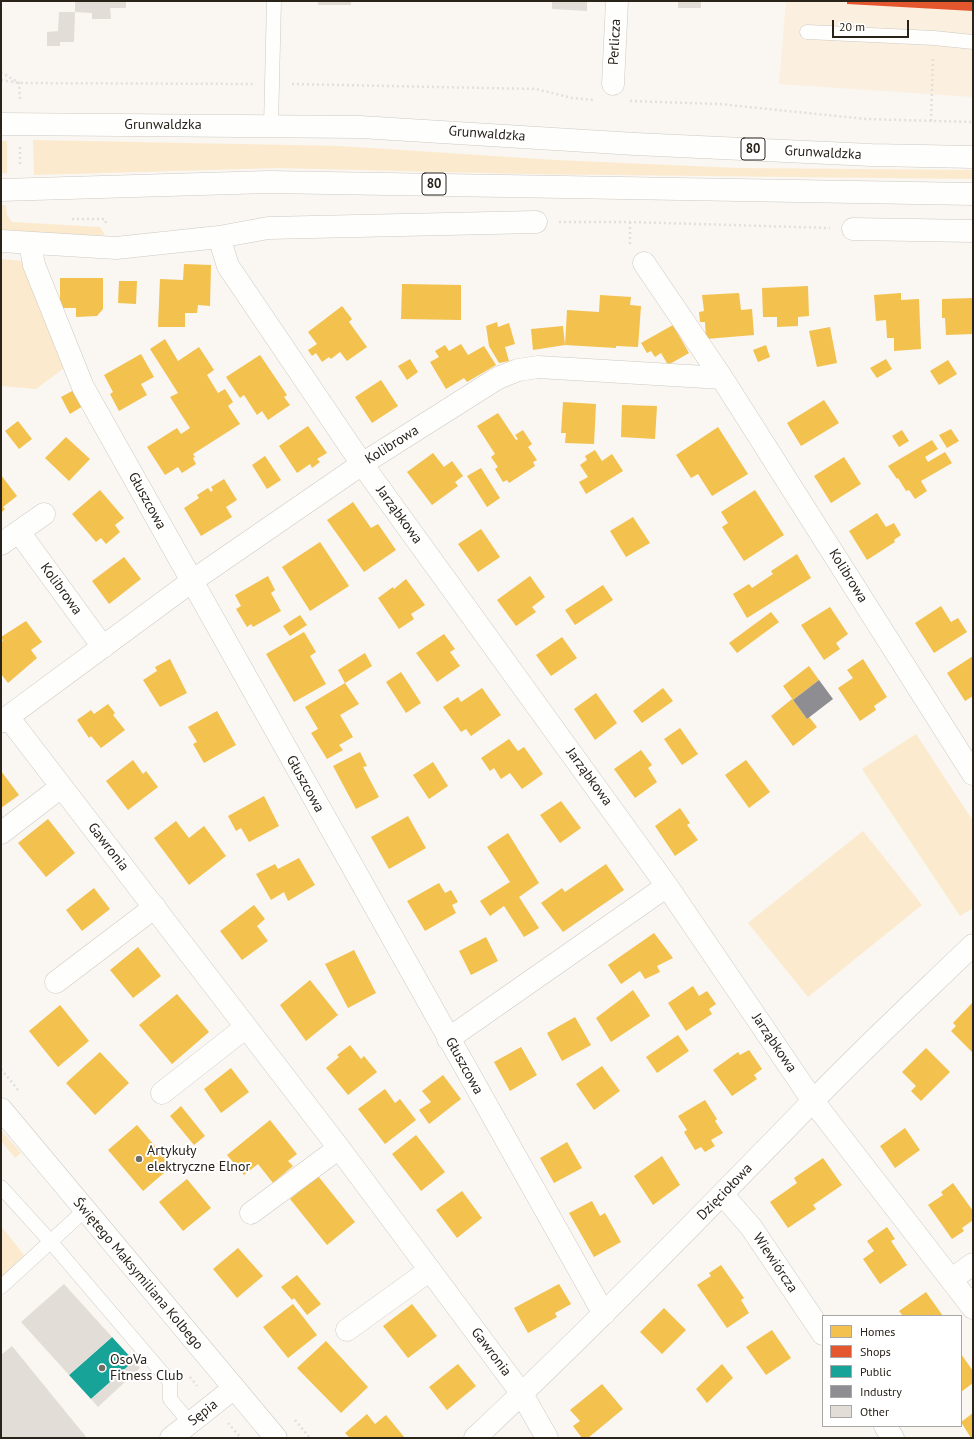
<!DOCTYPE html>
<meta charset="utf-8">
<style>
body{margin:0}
#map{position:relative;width:974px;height:1439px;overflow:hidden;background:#faf6f1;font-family:"PT Sans",sans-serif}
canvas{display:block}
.frame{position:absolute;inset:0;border:2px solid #29231a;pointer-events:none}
.legend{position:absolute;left:822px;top:1315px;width:140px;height:112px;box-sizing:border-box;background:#fff;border:1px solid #a9a7a3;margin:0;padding:5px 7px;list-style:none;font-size:12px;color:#29231a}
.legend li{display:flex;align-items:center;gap:8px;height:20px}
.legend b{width:20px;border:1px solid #a9a7a3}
.scale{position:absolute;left:832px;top:20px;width:77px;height:18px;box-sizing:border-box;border:2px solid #29231a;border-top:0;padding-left:5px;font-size:12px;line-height:14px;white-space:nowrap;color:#29231a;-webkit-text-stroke:3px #fff;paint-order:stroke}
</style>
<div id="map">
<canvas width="974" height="1439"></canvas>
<div class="frame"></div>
<ul class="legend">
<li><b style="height:11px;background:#f2c14e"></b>Homes</li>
<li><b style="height:11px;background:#e4572e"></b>Shops</li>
<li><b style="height:11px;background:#17a398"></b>Public</li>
<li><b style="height:11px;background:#8d8d92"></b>Industry</li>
<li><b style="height:11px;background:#e2ddd6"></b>Other</li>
</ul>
<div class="scale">20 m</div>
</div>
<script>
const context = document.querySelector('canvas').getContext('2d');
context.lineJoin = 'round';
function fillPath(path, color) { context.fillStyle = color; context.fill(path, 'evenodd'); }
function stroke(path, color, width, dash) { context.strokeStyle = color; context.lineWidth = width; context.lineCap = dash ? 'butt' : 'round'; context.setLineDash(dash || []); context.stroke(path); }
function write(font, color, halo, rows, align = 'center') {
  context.font = font + ' "PT Sans",sans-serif'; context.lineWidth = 4; context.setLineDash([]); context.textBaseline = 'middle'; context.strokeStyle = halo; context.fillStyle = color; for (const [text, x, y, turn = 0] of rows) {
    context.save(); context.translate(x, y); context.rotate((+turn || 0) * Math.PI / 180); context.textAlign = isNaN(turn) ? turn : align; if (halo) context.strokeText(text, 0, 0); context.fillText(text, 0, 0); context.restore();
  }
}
fillPath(new Path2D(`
 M 786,1 L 973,1 L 973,97 L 779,84 Z`), '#fbf0e0');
fillPath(new Path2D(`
 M 33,140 L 340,146 L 555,160 L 737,168 L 973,170 L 973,179 L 526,174 L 278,168 L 34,175 Z
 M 1,141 L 7,141 L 7,174 L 1,172 Z
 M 1,205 L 6,205 L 7,215 L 12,222 L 100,227 L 105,235 L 39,236 L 1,232 Z
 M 1,259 L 23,261 L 64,368 L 36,389 L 1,386 Z
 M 916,734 L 973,821 L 973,908 L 960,916 L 862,769 Z
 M 863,831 L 922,905 L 808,997 L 748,923 Z
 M 1,1130 L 21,1153 L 15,1158 L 1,1141 Z
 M 1,1226 L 24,1255 L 1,1278 Z`), '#fceace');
fillPath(new Path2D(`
 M 184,264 L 211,265 L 210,306 L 198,305 L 197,313 L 185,313 L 185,327 L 158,327 L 160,279 L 183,280 Z
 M 60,278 L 103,278 L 103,309 L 97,316 L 76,317 L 76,308 L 60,308 Z
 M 119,281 L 137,281 L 136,304 L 118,303 Z
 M 402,284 L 461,285 L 461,320 L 401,319 Z
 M 808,286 L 809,316 L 798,317 L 798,326 L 777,327 L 777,317 L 763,317 L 762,288 Z
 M 739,293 L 741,310 L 752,309 L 754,335 L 706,339 L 705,322 L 700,322 L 699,312 L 704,311 L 702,295 Z
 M 901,293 L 901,300 L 919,299 L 921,349 L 894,351 L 894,338 L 887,338 L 886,320 L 876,321 L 874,295 Z
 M 600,295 L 631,297 L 630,305 L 641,306 L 638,347 L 616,346 L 616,348 L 565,345 L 567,310 L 599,312 Z
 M 973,298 L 973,334 L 946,335 L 945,318 L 942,318 L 942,299 Z
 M 342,306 L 352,319 L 349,322 L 367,347 L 347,361 L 340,352 L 331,359 L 329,357 L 322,362 L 316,353 L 312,356 L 308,350 L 317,344 L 308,332 Z
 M 497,322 L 498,327 L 509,323 L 515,344 L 505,347 L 509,361 L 499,363 L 489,346 L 486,326 Z
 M 673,325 L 689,353 L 668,365 L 661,353 L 655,357 L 651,351 L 647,353 L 641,343 Z
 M 563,326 L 565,345 L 533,350 L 531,329 Z
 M 830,327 L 837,363 L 817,367 L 809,331 Z
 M 165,339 L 178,361 L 199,347 L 214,370 L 207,375 L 218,393 L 225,389 L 233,402 L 228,406 L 240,424 L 193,454 L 195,457 L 193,458 L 196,464 L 182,473 L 178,467 L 165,475 L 147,447 L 177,428 L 181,434 L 190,428 L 170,397 L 178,393 L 150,349 Z
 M 461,344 L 468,355 L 484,346 L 496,365 L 467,382 L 464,378 L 446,389 L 430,362 L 439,357 L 435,351 L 445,345 L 449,351 Z
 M 766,345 L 770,357 L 758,362 L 753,350 Z
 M 141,354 L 154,377 L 141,384 L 147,395 L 119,411 L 110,394 L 113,392 L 104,375 Z
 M 260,355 L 287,395 L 284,397 L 290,405 L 268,420 L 262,411 L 257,415 L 244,395 L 240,398 L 226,377 Z
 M 410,359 L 418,372 L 407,380 L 398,366 Z
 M 886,359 L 892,369 L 877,378 L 870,368 Z
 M 948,360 L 957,374 L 939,385 L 930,371 Z
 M 381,380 L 398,406 L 372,423 L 355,397 Z
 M 74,390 L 83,406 L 70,414 L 61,397 Z
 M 824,400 L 839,423 L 801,446 L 787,423 Z
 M 563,402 L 596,404 L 594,444 L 565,443 L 566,433 L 561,433 Z
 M 622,405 L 657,406 L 655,439 L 621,437 Z
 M 498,413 L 516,440 L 518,439 L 515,435 L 523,430 L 532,444 L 528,447 L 537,460 L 533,462 L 535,466 L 509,483 L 507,480 L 503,482 L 495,469 L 498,467 L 491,457 L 495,454 L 477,426 Z
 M 18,421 L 32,439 L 19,449 L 5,431 Z
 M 308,426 L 327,453 L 317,459 L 320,462 L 312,468 L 310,464 L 297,473 L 279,446 Z
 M 718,427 L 748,474 L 712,496 L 698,474 L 691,478 L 676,455 Z
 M 951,429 L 959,441 L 947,448 L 939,435 Z
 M 902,430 L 909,441 L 899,447 L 892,436 Z
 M 66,437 L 90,459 L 69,481 L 45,458 Z
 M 932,440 L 938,449 L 925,457 L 928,462 L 945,452 L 952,463 L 921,481 L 927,491 L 915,499 L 909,490 L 906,491 L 898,478 L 897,479 L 888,466 Z
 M 595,450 L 602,461 L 612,454 L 623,471 L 586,494 L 579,482 L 588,477 L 580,465 L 587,460 L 585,456 Z
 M 433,453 L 444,467 L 452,461 L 463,476 L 455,482 L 458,486 L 432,505 L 407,472 Z
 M 265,456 L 281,480 L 267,489 L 252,465 Z
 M 844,457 L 861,484 L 831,503 L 814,476 Z
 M 481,468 L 500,498 L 487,507 L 467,476 Z
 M 1,475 L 17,496 L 3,507 L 5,509 L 1,513 Z
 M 224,479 L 237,500 L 226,507 L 232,517 L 201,536 L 184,508 L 199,498 L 197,495 L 208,488 L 211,492 L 213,490 L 211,487 Z
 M 100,490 L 124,518 L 115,525 L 120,532 L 106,544 L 101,538 L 96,542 L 72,514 Z
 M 755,490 L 784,535 L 744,561 L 722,527 L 728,523 L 721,512 Z
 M 353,502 L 371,528 L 378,524 L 396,550 L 364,572 L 327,520 Z
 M 877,513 L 886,527 L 894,523 L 901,535 L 894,540 L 895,542 L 867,560 L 849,531 Z
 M 633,517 L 650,543 L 626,557 L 610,531 Z
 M 481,529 L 500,557 L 478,572 L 458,544 Z
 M 320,542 L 349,586 L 310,611 L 282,567 Z
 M 797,554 L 811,578 L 747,618 L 733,594 L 749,584 L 752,588 L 773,574 L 771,571 Z
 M 124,557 L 141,579 L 109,604 L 92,581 Z
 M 268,576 L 275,590 L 271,593 L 281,611 L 253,627 L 251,624 L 247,627 L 236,609 L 241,606 L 235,595 Z
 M 530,576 L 545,597 L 532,607 L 536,612 L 516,626 L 497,600 Z
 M 406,579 L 425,605 L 411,614 L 414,619 L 399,629 L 378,598 L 393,587 L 394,589 Z
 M 603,585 L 613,600 L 575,625 L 565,610 Z
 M 941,606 L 951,622 L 958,618 L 967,632 L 934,653 L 915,623 Z
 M 830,607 L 848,634 L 836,643 L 840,649 L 824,660 L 801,625 Z
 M 771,612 L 779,622 L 737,653 L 729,643 Z
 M 300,615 L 307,625 L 290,636 L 283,626 Z
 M 26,621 L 42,642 L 31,650 L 37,658 L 8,683 L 1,674 L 1,642 L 3,641 L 1,637 Z
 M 304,632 L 316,652 L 310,656 L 326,684 L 294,702 L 266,654 Z
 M 444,634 L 455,649 L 450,652 L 460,666 L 437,682 L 416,653 Z
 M 562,637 L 577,658 L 551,676 L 536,655 Z
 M 365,653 L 372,666 L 345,683 L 338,670 Z
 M 973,656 L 973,696 L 965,701 L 947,673 Z
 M 170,659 L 187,693 L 160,707 L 143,680 L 157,671 L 155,667 Z
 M 863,659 L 887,697 L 874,706 L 876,710 L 860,721 L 838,688 L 853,678 L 847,670 Z
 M 809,666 L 819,680 L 793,700 L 783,686 Z
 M 401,672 L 421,703 L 406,713 L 386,682 Z
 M 345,683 L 359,704 L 340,715 L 353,737 L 339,745 L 343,750 L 327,759 L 311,733 L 318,729 L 305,707 Z
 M 482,688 L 501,715 L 471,736 L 466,729 L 461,732 L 443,707 L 458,697 L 461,702 Z
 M 663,688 L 673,701 L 642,723 L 633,711 Z
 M 596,693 L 617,723 L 595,740 L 574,709 Z
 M 792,699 L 807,719 L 809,717 L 817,727 L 793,746 L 771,716 Z
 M 108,704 L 115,713 L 113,715 L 125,730 L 101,748 L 91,736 L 89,738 L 77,720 L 91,710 L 94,714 Z
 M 217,711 L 236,745 L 204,763 L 193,744 L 197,742 L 188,727 Z
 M 680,728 L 698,754 L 682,765 L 664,739 Z
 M 509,739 L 518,751 L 524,747 L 543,774 L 522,789 L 510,773 L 501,779 L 494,768 L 490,771 L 481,758 Z
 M 641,750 L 652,765 L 648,768 L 657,782 L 635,798 L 614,769 Z
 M 360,752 L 367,766 L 363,767 L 379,797 L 356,809 L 333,766 Z
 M 133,760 L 143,774 L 146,771 L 158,787 L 128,810 L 106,781 Z
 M 746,760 L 770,792 L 749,808 L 725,775 Z
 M 433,762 L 448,786 L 429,799 L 413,775 Z
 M 1,771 L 19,795 L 1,808 Z
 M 264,796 L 279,826 L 249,842 L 241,828 L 236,831 L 228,816 Z
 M 561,801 L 581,828 L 560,843 L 540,815 Z
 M 680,808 L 690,823 L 687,825 L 698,840 L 675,856 L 655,826 Z
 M 408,816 L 426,848 L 389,869 L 371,837 Z
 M 48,819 L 75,853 L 46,877 L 18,843 Z
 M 176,821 L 189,838 L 204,826 L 226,856 L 189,885 L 154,838 Z
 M 508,833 L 539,883 L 519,897 L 539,928 L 524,937 L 504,906 L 490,916 L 480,901 L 510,882 L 487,847 Z
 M 299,858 L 315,885 L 288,901 L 284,892 L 271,900 L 256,874 L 275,864 L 278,869 Z
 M 606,864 L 624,890 L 563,932 L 541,903 L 562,888 L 565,892 Z
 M 439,883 L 445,893 L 451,890 L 458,902 L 452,905 L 456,913 L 425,931 L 407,901 Z
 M 94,888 L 110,909 L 82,931 L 66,910 Z
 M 254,905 L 265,919 L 257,926 L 268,941 L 242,960 L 220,931 Z
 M 654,933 L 673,958 L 657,966 L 660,972 L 645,979 L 640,971 L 621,984 L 608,965 Z
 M 486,937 L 498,961 L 471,975 L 459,951 Z
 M 138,947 L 161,976 L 133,998 L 110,970 Z
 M 354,950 L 376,993 L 348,1008 L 325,964 Z
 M 310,980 L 338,1015 L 306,1041 L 280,1005 Z
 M 693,986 L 699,996 L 707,991 L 716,1004 L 709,1009 L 712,1014 L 686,1031 L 668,1003 Z
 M 633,990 L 650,1016 L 611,1042 L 596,1018 Z
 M 177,994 L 209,1032 L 172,1064 L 139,1025 Z
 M 973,1002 L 973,1053 L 951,1031 L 956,1026 L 953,1023 Z
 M 60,1005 L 89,1041 L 58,1067 L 29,1031 Z
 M 575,1017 L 591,1045 L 562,1061 L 547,1033 Z
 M 678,1035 L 689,1051 L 657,1073 L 646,1057 Z
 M 350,1045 L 361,1059 L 364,1056 L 377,1072 L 348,1095 L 326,1068 L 339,1057 L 337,1055 Z
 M 521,1047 L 537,1075 L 510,1091 L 494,1062 Z
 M 926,1048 L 950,1072 L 921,1101 L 911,1091 L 916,1086 L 902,1072 Z
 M 749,1050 L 762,1069 L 754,1075 L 757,1079 L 732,1096 L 713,1070 L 738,1052 L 740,1055 Z
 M 100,1052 L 129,1083 L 95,1115 L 66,1083 Z
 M 602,1066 L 620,1091 L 594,1110 L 576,1084 Z
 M 231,1068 L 249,1092 L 221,1113 L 204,1089 Z
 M 443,1075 L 461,1099 L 429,1124 L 419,1110 L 431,1102 L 422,1091 Z
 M 385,1089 L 395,1103 L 400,1099 L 416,1120 L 385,1144 L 358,1109 Z
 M 705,1100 L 717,1119 L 715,1121 L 723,1133 L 711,1140 L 715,1146 L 705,1152 L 701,1147 L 695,1150 L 684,1132 L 687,1130 L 678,1116 Z
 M 181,1106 L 205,1136 L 194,1145 L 170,1116 Z
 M 270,1120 L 297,1154 L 288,1161 L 293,1166 L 273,1183 L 258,1164 L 244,1175 L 227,1155 Z
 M 137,1125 L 172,1166 L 143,1191 L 108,1150 Z
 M 905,1128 L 920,1150 L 895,1168 L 880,1146 Z
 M 416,1135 L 445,1172 L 421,1191 L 392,1154 Z
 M 567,1142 L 582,1168 L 554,1183 L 540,1158 Z
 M 662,1156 L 680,1185 L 653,1205 L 634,1176 Z
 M 823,1158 L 842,1185 L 813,1205 L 816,1209 L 788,1228 L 770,1202 L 797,1183 L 794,1178 Z
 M 318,1176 L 355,1222 L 327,1245 L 290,1199 Z
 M 187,1179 L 211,1208 L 183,1231 L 159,1202 Z
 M 953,1183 L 973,1211 L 973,1220 L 962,1228 L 964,1231 L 952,1239 L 928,1205 L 943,1195 L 941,1192 Z
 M 462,1191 L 482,1218 L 457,1238 L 436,1210 Z
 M 592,1201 L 600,1216 L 605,1213 L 621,1242 L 594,1257 L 569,1213 Z
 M 887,1227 L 895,1239 L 891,1241 L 907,1265 L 880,1284 L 863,1259 L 874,1251 L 867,1241 Z
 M 238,1248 L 263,1276 L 237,1298 L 213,1269 Z
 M 721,1265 L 744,1298 L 741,1300 L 749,1313 L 727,1328 L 697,1285 L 711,1276 L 709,1273 Z
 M 297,1275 L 321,1304 L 307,1315 L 294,1298 L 292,1300 L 281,1287 Z
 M 559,1284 L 571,1304 L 555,1313 L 557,1317 L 528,1333 L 514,1308 Z
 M 926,1292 L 943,1316 L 903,1316 L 899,1311 Z
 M 293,1304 L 317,1335 L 288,1358 L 263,1327 Z
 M 412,1304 L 437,1336 L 408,1358 L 383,1326 Z
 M 664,1308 L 686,1330 L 662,1354 L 640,1332 Z
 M 772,1330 L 791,1358 L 766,1375 L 746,1347 Z
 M 326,1341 L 368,1387 L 341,1413 L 297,1368 Z
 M 961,1354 L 973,1371 L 973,1383 L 961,1392 Z
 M 458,1364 L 476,1386 L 447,1410 L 429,1387 Z
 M 722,1364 L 733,1378 L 707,1403 L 696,1389 Z
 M 602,1384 L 623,1409 L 588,1438 L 582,1438 L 573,1426 L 580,1421 L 570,1410 Z
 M 973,1413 L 973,1438 L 971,1438 L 961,1422 Z
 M 367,1414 L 375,1424 L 386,1415 L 405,1438 L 350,1438 L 345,1433 Z`), '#f2c14e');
fillPath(new Path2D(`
 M 847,1 L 973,1 L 973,11 L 847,4 Z`), '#e4572e');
fillPath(new Path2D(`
 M 112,1337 L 134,1361 L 91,1399 L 69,1375 Z`), '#17a398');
fillPath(new Path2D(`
 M 819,680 L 833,699 L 807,719 L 793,700 Z`), '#8d8d92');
fillPath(new Path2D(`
 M 75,1 L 126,1 L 126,8 L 110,8 L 111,19 L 92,19 L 92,13 L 75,12 Z
 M 318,1 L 351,1 L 351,5 L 318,5 Z
 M 552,1 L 587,1 L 587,11 L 552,9 Z
 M 678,1 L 701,1 L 701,8 L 678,8 Z
 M 59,12 L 75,12 L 74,42 L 60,42 L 60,46 L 47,46 L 47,32 L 58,31 Z
 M 64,1284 L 112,1337 L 69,1375 L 21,1322 Z
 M 12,1346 L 87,1438 L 3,1438 L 1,1435 L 1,1355 Z
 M 134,1361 L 140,1368 L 98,1407 L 91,1399 Z`), '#e2ddd6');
const service = new Path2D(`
 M 807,32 L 934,38 L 973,42
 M 271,125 L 274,1
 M 1,1187 L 50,1241 L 170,1382 L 170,1399 L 190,1423
 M 1,1287 L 85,1210`);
const minor = new Path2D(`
 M 613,84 L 617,1
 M 853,229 L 973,231
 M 219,237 L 228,266 L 362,464 L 667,886 L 813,1101 L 973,1308
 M 1,241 L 116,248 L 219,237 L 268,228 L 536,222
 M 30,243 L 34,265 L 83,387 L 604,1314
 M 644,263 L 722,378 L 973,774
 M 19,532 L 103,647
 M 1,544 L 44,514
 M 8,717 L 339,1148 L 522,1394 L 547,1438
 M 1,722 L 192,581 L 362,464 L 498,378 L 518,370 L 538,367 L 722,378
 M 1,833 L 61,787
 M 56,982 L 155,907
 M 448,1039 L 667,886
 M 162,1093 L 246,1027
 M 723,1195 L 751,1227 L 823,1334
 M 251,1213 L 339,1148
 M 952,1279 L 973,1264
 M 347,1330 L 430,1270
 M 885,1426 L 893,1438
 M 171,1438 L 234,1388
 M 475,1438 C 591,1329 701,1216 812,1102 C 864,1048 919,997 973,945`);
const secondary = new Path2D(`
 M 1,1109 L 276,1438`);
const primary = new Path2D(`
 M 1,124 L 360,127 L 635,144 L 871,155 L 973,157
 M 1,190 L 269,182 L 973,194`);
stroke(service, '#cec9c3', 15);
stroke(minor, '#cec9c3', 23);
stroke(secondary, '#cec9c3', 23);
stroke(primary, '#cec9c3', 23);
stroke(new Path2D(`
 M 1,72 L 19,83 L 20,100
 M 1,80 L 19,83 L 253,84
 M 292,84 L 536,89 L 572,98 L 595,100
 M 630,101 L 719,104 L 866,119 L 973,122
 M 931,121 L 933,58
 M 20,147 L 20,166
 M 72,219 L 105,219 L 106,223
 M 559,222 L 630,222 L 830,228
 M 630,222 L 630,245
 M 1,1069 L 19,1091
 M 190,1377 L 197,1386
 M 295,1420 L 310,1438
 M 228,1423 L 241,1438`), '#e1e0dd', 2.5, [2, 3]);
stroke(service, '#fefefd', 14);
stroke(minor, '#fefefd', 22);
stroke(secondary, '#fefefd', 22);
stroke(primary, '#fefefd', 22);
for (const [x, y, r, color] of [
 [139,1159,4,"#726d65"],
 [102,1368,4,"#726d65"]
]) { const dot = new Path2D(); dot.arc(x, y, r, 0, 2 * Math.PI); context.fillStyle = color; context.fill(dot); stroke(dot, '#fff', 1.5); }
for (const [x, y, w] of [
 [753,149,24],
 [434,184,24]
]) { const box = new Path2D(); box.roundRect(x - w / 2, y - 11, w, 22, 3); context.fillStyle = '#fff'; context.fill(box); stroke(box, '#29231a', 1); }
write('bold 13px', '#29231a', null, [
 ["80",753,149],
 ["80",434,184]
]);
write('14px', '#29231a', '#fff', [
 ["Perlicza",615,42,-87],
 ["Grunwaldzka",163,125],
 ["Grunwaldzka",487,134,4],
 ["Grunwaldzka",823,153,3],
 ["Kolibrowa",392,445,-32],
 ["Głuszcowa",147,501,61],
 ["Jarząbkowa",399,515,54],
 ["Kolibrowa",848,576,58],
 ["Kolibrowa",61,589,54],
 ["Jarząbkowa",589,777,54],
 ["Głuszcowa",305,784,61],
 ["Gawronia",108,847,52],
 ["Jarząbkowa",774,1043,56],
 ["Głuszcowa",464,1066,61],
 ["Dzięciołowa",725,1192,-46],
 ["Wiewiórcza",775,1263,56],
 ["Świętego Maksymiliana Kolbego",138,1274,50],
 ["Gawronia",491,1352,53],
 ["Sępia",203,1413,-38]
]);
write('14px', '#29231a', '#fff', [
 ["Artykuły",147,1151],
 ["elektryczne Elnor",147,1167],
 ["OsoVa",110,1360],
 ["Fitness Club",110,1376]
], 'left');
</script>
